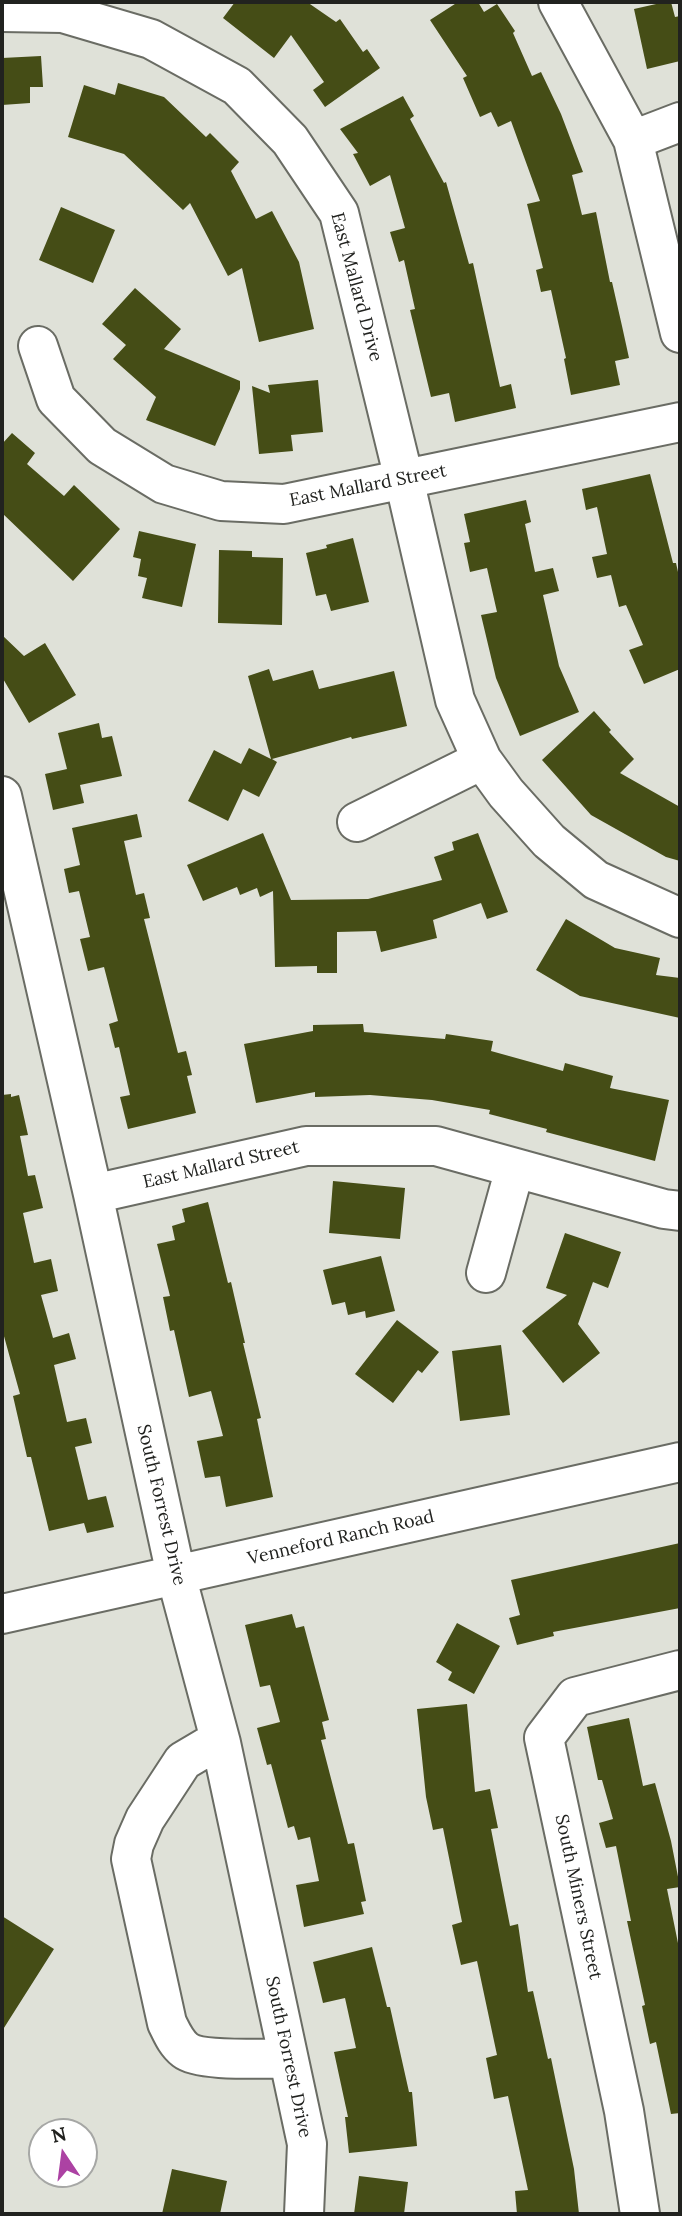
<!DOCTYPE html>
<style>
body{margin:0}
#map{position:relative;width:682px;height:2216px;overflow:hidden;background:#dfe1d8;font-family:Lora,serif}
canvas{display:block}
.frame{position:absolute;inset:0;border:4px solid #21221f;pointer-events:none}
.north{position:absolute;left:28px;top:2118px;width:70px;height:70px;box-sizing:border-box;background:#fff;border:2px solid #a6a7a5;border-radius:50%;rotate:347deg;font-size:19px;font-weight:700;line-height:28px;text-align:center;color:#21221f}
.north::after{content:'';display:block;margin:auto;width:24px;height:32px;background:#ac42a3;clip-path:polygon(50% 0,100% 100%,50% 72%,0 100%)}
</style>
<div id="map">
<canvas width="682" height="2216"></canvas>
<div class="frame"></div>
<div class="north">N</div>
</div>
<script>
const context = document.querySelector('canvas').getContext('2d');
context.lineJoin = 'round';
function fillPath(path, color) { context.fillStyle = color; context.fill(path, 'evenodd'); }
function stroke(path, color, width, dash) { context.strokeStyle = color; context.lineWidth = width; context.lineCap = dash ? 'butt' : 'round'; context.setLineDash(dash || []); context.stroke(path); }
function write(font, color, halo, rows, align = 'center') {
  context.font = font + ' Lora,serif'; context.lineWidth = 7; context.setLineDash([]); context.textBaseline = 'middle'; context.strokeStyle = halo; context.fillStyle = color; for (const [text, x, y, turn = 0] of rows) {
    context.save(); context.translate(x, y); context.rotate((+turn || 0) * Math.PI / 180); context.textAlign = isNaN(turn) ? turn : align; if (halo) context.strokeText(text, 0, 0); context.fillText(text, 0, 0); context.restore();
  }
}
fillPath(new Path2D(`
 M 235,2 L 307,2 L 336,22 L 340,19 L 363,52 L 367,49 L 380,68 L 325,107 L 313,90 L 324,82 L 291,35 L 274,58 L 223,18 Z
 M 458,2 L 478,2 L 484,12 L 497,4 L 515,31 L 513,33 L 532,76 L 541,72 L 561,114 L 583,172 L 572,175 L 582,215 L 596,212 L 610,282 L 612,282 L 622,326 L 629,358 L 615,361 L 620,385 L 571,395 L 564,359 L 566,358 L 551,290 L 541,292 L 536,270 L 543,268 L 527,204 L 540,201 L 511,121 L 498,127 L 491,112 L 480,117 L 463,78 L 467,76 L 430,20 Z
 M 665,2 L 671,2 L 675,17 L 680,16 L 680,61 L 647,69 L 634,9 Z
 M 41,56 L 43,87 L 30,87 L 30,103 L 2,105 L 2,58 Z
 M 118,83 L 164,97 L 206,137 L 210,133 L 239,162 L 231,171 L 256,219 L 272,211 L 299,262 L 314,329 L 259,342 L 242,268 L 228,276 L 190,203 L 183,210 L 124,154 L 68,137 L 84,85 L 115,95 Z
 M 403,96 L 414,116 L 410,119 L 444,183 L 446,182 L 469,264 L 473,263 L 500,387 L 511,384 L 516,408 L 455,422 L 449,393 L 431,397 L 410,310 L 415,309 L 404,260 L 399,262 L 390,232 L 405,228 L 390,175 L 370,186 L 353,154 L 358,153 L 340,129 Z
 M 61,207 L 115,230 L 93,283 L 39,260 Z
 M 135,288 L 181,329 L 164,349 L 240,381 L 240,389 L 215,446 L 146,420 L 156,397 L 113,359 L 126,345 L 102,324 Z
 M 318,380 L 323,432 L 291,435 L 293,451 L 259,454 L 252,386 L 270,393 L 268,385 Z
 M 12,433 L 35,453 L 27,464 L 64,496 L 74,485 L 120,529 L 73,581 L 2,513 L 2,444 Z
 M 650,474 L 673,563 L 676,563 L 680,581 L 680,669 L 644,684 L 629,650 L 643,645 L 626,605 L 619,607 L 611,575 L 597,578 L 592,557 L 607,554 L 597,507 L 586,510 L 582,489 Z
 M 526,500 L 531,522 L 525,524 L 535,572 L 553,568 L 559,591 L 543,595 L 559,666 L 579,712 L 520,736 L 496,678 L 481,615 L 497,612 L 487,568 L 470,572 L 464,543 L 470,542 L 464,514 Z
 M 139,531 L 196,544 L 182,607 L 142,598 L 147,578 L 138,576 L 141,559 L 133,557 Z
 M 353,538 L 369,602 L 331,611 L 326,594 L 316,596 L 306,553 L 327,548 L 326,545 Z
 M 219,550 L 252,551 L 252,557 L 283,558 L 282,625 L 218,623 Z
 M 2,635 L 24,656 L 45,643 L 76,695 L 29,723 L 2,677 Z
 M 269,669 L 273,681 L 313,670 L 319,689 L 394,671 L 407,726 L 352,739 L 351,737 L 272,759 L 277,762 L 259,797 L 243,789 L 228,821 L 188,801 L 214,750 L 241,764 L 249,748 L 271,759 L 248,676 Z
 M 594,711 L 611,730 L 609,732 L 634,759 L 620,773 L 680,807 L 680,861 L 666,857 L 591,815 L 542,760 Z
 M 99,723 L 102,738 L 112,736 L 122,776 L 80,785 L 84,803 L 53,810 L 45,774 L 67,769 L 58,733 Z
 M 137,814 L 142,837 L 124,841 L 136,895 L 144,893 L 150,918 L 144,919 L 178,1053 L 186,1051 L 192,1075 L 187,1076 L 196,1113 L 128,1129 L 120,1097 L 130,1095 L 119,1047 L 115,1048 L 109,1024 L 118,1021 L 104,967 L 88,971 L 80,939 L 90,937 L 79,891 L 69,893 L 64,869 L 80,865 L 72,828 Z
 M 263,833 L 291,900 L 368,899 L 442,880 L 434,857 L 454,850 L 452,842 L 478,833 L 508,912 L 487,919 L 481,903 L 433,920 L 437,938 L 381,952 L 376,931 L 337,932 L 337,973 L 317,973 L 317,966 L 275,967 L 273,891 L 260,897 L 257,888 L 240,895 L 237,887 L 203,901 L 187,865 Z
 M 566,919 L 615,948 L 660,958 L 656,975 L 680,978 L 680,1018 L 580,996 L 536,970 Z
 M 363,1024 L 364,1032 L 445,1039 L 446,1034 L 493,1041 L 491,1051 L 563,1071 L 565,1063 L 613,1076 L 610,1088 L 669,1100 L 655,1161 L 546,1132 L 547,1129 L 489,1114 L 490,1110 L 432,1100 L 370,1095 L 315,1097 L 315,1092 L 256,1103 L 244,1044 L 313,1031 L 313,1025 Z
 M 11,1094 L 11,1097 L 19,1095 L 28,1135 L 20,1136 L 28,1176 L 35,1175 L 43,1208 L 23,1213 L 34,1263 L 51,1259 L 58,1291 L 41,1295 L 53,1338 L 69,1333 L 76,1359 L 54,1365 L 67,1422 L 86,1418 L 92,1443 L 75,1447 L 88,1500 L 106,1496 L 114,1527 L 87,1533 L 84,1523 L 49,1531 L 31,1457 L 27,1457 L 13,1396 L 20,1394 L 2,1329 L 2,1095 Z
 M 333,1181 L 405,1188 L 400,1239 L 329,1233 Z
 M 208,1202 L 228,1283 L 231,1282 L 245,1343 L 243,1343 L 261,1418 L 257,1419 L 273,1497 L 226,1507 L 220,1476 L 205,1478 L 197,1441 L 223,1436 L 211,1391 L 189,1397 L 174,1330 L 170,1331 L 163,1297 L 170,1296 L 157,1244 L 175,1240 L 172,1226 L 185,1222 L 182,1209 Z
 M 565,1233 L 621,1252 L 608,1288 L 593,1282 L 578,1324 L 600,1353 L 563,1383 L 522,1331 L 567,1295 L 546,1288 Z
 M 381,1256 L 395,1311 L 366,1318 L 365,1311 L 348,1315 L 345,1302 L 332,1305 L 323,1270 Z
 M 397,1320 L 439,1352 L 422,1373 L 418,1370 L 393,1403 L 355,1374 Z
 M 501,1345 L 510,1415 L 460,1421 L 452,1351 Z
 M 680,1543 L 680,1608 L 553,1632 L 554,1636 L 517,1645 L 509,1618 L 520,1615 L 511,1580 Z
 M 292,1614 L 296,1628 L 304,1626 L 329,1720 L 322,1722 L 326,1739 L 321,1740 L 348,1844 L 354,1843 L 366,1901 L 361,1902 L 364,1914 L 304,1927 L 296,1885 L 319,1881 L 310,1837 L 298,1840 L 294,1826 L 288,1828 L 271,1764 L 267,1765 L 257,1728 L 280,1722 L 270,1685 L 260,1687 L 245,1625 Z
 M 457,1623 L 500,1646 L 474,1694 L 448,1680 L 452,1672 L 436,1662 Z
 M 467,1704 L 475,1792 L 490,1789 L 498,1828 L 491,1829 L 510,1926 L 518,1924 L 528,1992 L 533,1991 L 548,2059 L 551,2058 L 574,2169 L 579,2214 L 517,2214 L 515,2191 L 528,2190 L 508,2096 L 494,2099 L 486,2058 L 497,2055 L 477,1961 L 461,1965 L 452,1925 L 462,1922 L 443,1828 L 433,1830 L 426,1797 L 417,1709 Z
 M 629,1718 L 643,1786 L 655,1783 L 671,1841 L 680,1887 L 667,1889 L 680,1953 L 680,2113 L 671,2114 L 656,2042 L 650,2044 L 642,2006 L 645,2005 L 627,1921 L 631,1921 L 616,1846 L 606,1848 L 599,1823 L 613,1819 L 602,1780 L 598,1780 L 587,1727 Z
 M 2,1916 L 54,1949 L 2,2031 Z
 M 372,1947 L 387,2007 L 390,2007 L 409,2092 L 412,2092 L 417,2146 L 349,2153 L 345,2117 L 348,2117 L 334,2052 L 356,2048 L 345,1998 L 323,2003 L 313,1962 Z
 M 172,2169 L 227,2181 L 220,2214 L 162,2214 Z
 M 359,2176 L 408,2182 L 404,2214 L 354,2214 Z`), '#454d16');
const minor = new Path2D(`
 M 558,2 L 633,140 L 680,333
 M 2,12 L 63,13 L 151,39 L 237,86 L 290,140 L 339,213 L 404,479 L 455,700 L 482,760 L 506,793 L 549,841 L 596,880 L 680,918
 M 633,140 L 680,122
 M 38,346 L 56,399 L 102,446 L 164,484 L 221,501 L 284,504 L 680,422
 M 2,796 L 93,1194 L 176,1575 L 221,1743 L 307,2144 L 304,2214
 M 357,822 L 482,760
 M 93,1194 L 306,1146 L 436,1146 L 664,1209 L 680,1211
 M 486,1273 L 515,1168
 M 2,1614 L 680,1462
 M 221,1743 L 205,1748 L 183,1761 L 145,1819 L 134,1844 L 131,1859 L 167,2023 C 172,2033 176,2043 185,2050 C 200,2062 267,2058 288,2059
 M 640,2214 L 624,2111 L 544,1738 L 575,1697 L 680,1670`);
stroke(minor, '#6a6c64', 42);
stroke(minor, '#fff', 38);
write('18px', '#21221f', '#fff', [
 ["East Mallard Drive",356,287,75],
 ["East Mallard Street",368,486,-11],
 ["East Mallard Street",221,1165,-13],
 ["South Forrest Drive",161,1505,77],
 ["Venneford Ranch Road",341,1538,-13],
 ["South Miners Street",578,1897,78],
 ["South Forrest Drive",288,2057,78]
]);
</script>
